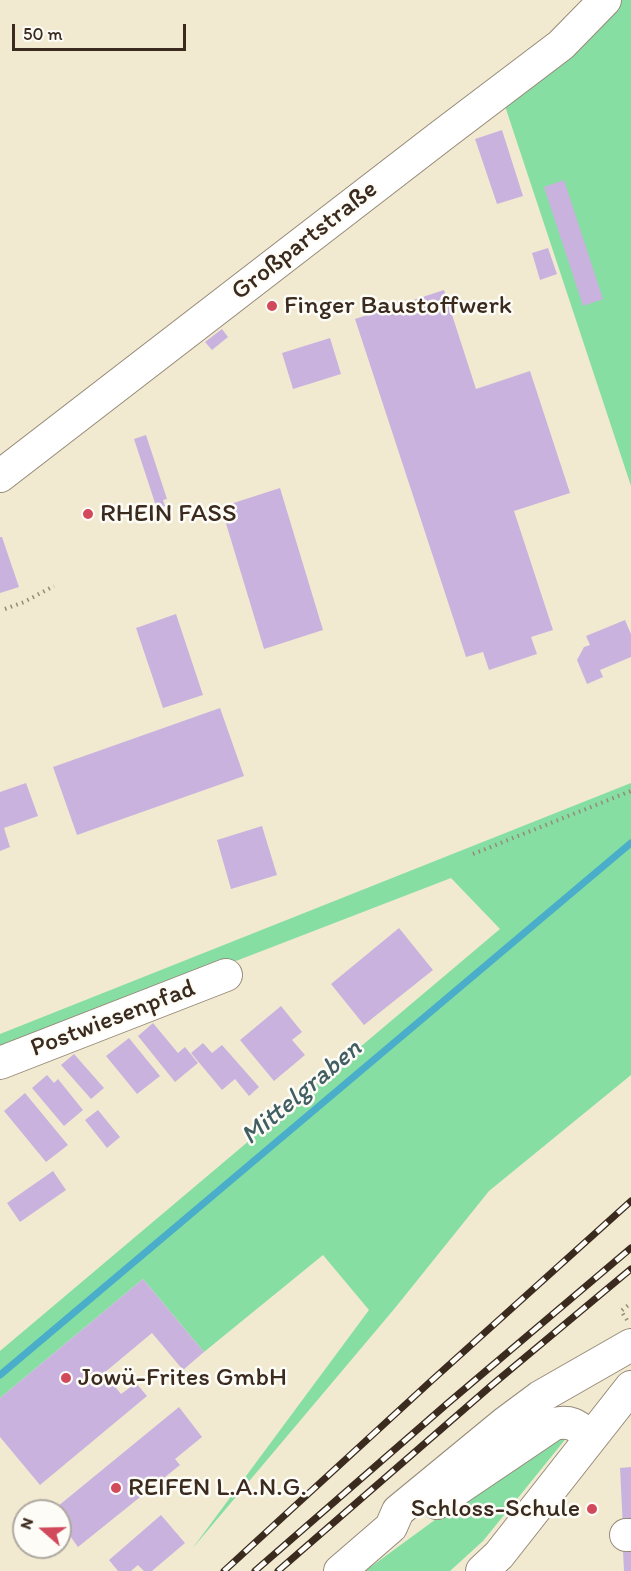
<!DOCTYPE html>
<meta charset="utf-8">
<style>
body{margin:0}
#map{position:relative;width:631px;height:1571px;overflow:hidden;background:#f1ead1;font-family:Itim,sans-serif}
canvas{display:block}
.north{position:absolute;left:12px;top:1499px;width:60px;height:60px;box-sizing:border-box;background:#fdfcf7;border:2px solid #afa8a0;border-radius:50%;rotate:290deg;font-size:16px;font-weight:700;line-height:24px;text-align:center;color:#3b2a1e}
.north::after{content:'';display:block;margin:auto;width:21px;height:27px;background:#d1495b;clip-path:polygon(50% 0,100% 100%,50% 72%,0 100%)}
.scale{position:absolute;left:12px;top:24px;width:174px;height:27px;box-sizing:border-box;border:3px solid #3b2a1e;border-top:0;padding-left:8px;font-size:18px;line-height:21px;white-space:nowrap;color:#3b2a1e;-webkit-text-stroke:4px #fdfcf7;paint-order:stroke}
</style>
<div id="map">
<canvas width="631" height="1571"></canvas>
<div class="north">N</div>
<div class="scale">50 m</div>
</div>
<script>
const context = document.querySelector('canvas').getContext('2d');
context.lineJoin = 'round';
function fillPath(path, color) { context.fillStyle = color; context.fill(path, 'evenodd'); }
function stroke(path, color, width, dash) { context.strokeStyle = color; context.lineWidth = width; context.lineCap = dash ? 'butt' : 'round'; context.setLineDash(dash || []); context.stroke(path); }
function write(font, color, halo, rows, align = 'center') {
  context.font = font + ' Itim,sans-serif'; context.lineWidth = 5; context.setLineDash([]); context.textBaseline = 'middle'; context.strokeStyle = halo; context.fillStyle = color; for (const [text, x, y, turn = 0] of rows) {
    context.save(); context.translate(x, y); context.rotate((+turn || 0) * Math.PI / 180); context.textAlign = isNaN(turn) ? turn : align; if (halo) context.strokeText(text, 0, 0); context.fillText(text, 0, 0); context.restore();
  }
}
fillPath(new Path2D(`
 M 615,0 L 631,0 L 631,486 L 503,100 Z
 M 631,783 L 631,1075 L 489,1191 L 395,1308 L 192,1549 L 369,1310 L 323,1255 L 204,1352 L 143,1279 L 0,1398 L 0,1351 L 500,929 L 451,878 L 0,1052 L 0,1034 Z
 M 562,1432 L 568,1436 L 483,1541 L 450,1571 L 365,1571 L 484,1484 Z`), '#86dea3');
stroke(new Path2D(`
 M 0,1375 L 631,843`), '#4aaeca', 7);
fillPath(new Path2D(`
 M 502,130 L 523,196 L 497,204 L 475,139 Z
 M 564,180 L 603,299 L 583,306 L 544,187 Z
 M 548,248 L 557,274 L 540,280 L 532,253 Z
 M 444,290 L 476,389 L 530,371 L 570,493 L 514,511 L 553,630 L 531,637 L 537,654 L 489,670 L 483,652 L 466,657 L 355,319 Z
 M 222,329 L 228,337 L 212,350 L 205,342 Z
 M 330,338 L 341,374 L 293,389 L 282,353 Z
 M 146,435 L 167,499 L 163,500 L 165,506 L 157,509 L 134,439 Z
 M 280,488 L 323,630 L 264,649 L 221,507 Z
 M 0,537 L 2,537 L 19,587 L 0,593 Z
 M 176,614 L 203,695 L 163,708 L 136,628 Z
 M 625,620 L 631,634 L 631,657 L 600,670 L 603,677 L 587,684 L 577,660 L 584,647 L 590,645 L 586,636 Z
 M 220,708 L 244,776 L 77,835 L 53,767 Z
 M 26,783 L 38,816 L 4,828 L 10,847 L 0,851 L 0,792 Z
 M 262,826 L 277,875 L 231,889 L 217,840 Z
 M 399,928 L 433,970 L 364,1025 L 331,984 Z
 M 281,1006 L 302,1032 L 292,1040 L 305,1055 L 274,1081 L 240,1040 Z
 M 153,1023 L 178,1053 L 185,1047 L 198,1063 L 175,1082 L 138,1036 Z
 M 129,1038 L 160,1076 L 137,1094 L 106,1056 Z
 M 203,1043 L 212,1053 L 222,1045 L 259,1087 L 249,1096 L 235,1079 L 222,1090 L 191,1053 Z
 M 74,1054 L 104,1088 L 91,1099 L 61,1065 Z
 M 47,1075 L 54,1083 L 58,1079 L 83,1110 L 64,1126 L 32,1088 Z
 M 25,1093 L 68,1145 L 46,1162 L 4,1111 Z
 M 98,1110 L 120,1137 L 107,1148 L 85,1120 Z
 M 53,1171 L 66,1190 L 20,1222 L 7,1203 Z
 M 143,1279 L 204,1352 L 183,1370 L 152,1333 L 104,1373 L 121,1394 L 136,1383 L 147,1396 L 40,1485 L 0,1437 L 0,1398 Z
 M 179,1407 L 202,1437 L 175,1459 L 180,1465 L 78,1547 L 60,1522 L 60,1511 L 52,1511 Z
 M 631,1467 L 631,1528 L 623,1528 L 620,1468 Z
 M 161,1515 L 185,1543 L 152,1571 L 144,1571 L 138,1565 L 131,1571 L 118,1571 L 109,1560 Z
 M 631,1550 L 631,1571 L 624,1571 L 623,1551 Z`), '#c9b3de');
const minor = new Path2D(`
 M 0,476 L 441,136 L 561,45 L 605,0
 M 0,1063 L 226,975
 M 437,1503 L 554,1424 C 572,1420 577,1426 591,1437
 M 626,1535 L 631,1535
 M 340,1571 L 391,1527 L 398,1511 L 505,1423 L 540,1397 L 631,1345
 M 482,1571 L 499,1555 L 631,1387`);
stroke(minor, '#968a78', 34);
stroke(new Path2D(`
 M 5,609 L 24,602 L 54,586
 M 473,854 L 631,791
 M 627,1320 L 621,1311 L 631,1303`), '#968a78', 4, [1.5, 4.5]);
stroke(minor, '#fff', 32);
const rail = new Path2D(`
 M 224,1571 L 430,1382 L 631,1201
 M 255,1571 L 448,1403 L 631,1248
 M 278,1571 L 492,1385 L 631,1269`);
stroke(rail, '#3b2a1e', 7);
stroke(rail, '#fdfcf7', 4.5, [14]);
for (const [x, y, r, color] of [
 [272,306,6,"#d1495b"],
 [88,514,6,"#d1495b"],
 [66,1378,6,"#d1495b"],
 [116,1488,6,"#d1495b"],
 [592,1509,6,"#d1495b"]
]) { const dot = new Path2D(); dot.arc(x, y, r, 0, 2 * Math.PI); context.fillStyle = color; context.fill(dot); stroke(dot, '#fdfcf7', 2); }
write('26px', '#3b2a1e', '#fdfcf7', [
 ["Großpartstraße",305,241,-38],
 ["Postwiesenpfad",113,1019,-21]
]);
write('26px', '#3b2a1e', '#fdfcf7', [
 ["Finger Baustoffwerk",284,306],
 ["RHEIN FASS",100,514],
 ["Jowü-Frites GmbH",78,1378],
 ["REIFEN L.A.N.G.",128,1488],
 ["Schloss-Schule",580,1509,"right"]
], 'left');
write('italic 27px', '#415f63', '#fdfcf7', [
 ["Mittelgraben",302,1093,-40]
]);
</script>
